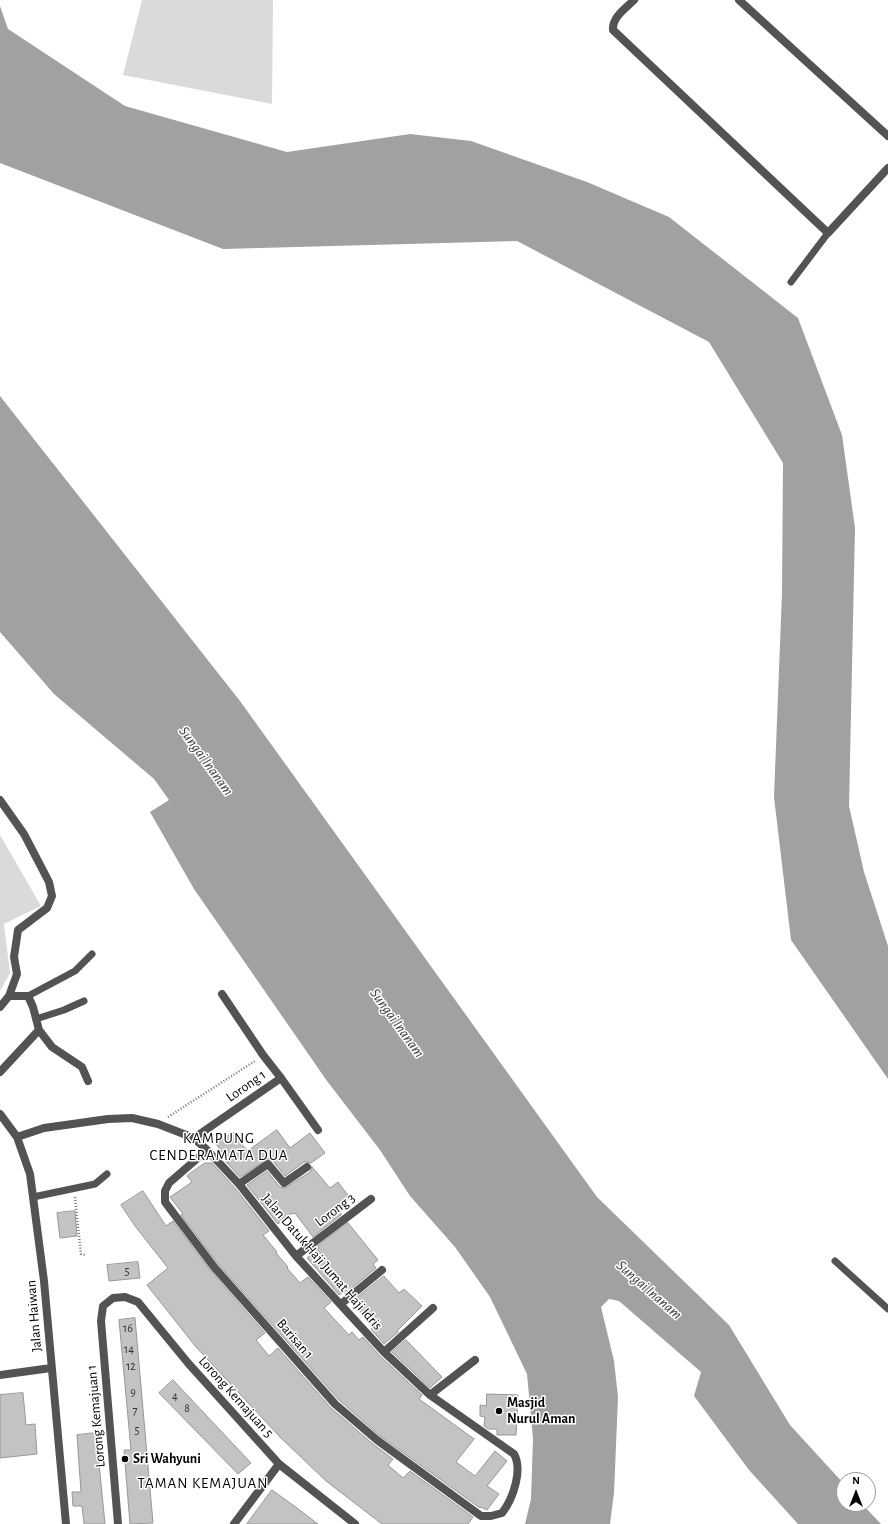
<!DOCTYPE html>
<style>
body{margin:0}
#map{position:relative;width:888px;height:1524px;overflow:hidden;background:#fff;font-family:"Alegreya Sans",sans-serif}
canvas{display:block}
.north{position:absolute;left:836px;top:1472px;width:40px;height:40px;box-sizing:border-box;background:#fff;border:1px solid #999;border-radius:50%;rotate:0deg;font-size:11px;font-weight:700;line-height:16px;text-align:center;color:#000}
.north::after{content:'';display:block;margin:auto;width:14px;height:18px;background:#000;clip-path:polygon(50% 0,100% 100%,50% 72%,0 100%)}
</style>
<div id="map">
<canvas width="888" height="1524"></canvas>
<div class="north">N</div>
</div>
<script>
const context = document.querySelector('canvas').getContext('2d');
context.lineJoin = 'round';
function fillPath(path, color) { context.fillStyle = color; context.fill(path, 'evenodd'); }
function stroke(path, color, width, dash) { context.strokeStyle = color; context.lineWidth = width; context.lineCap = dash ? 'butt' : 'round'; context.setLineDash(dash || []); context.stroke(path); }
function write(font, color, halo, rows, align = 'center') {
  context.font = font + ' "Alegreya Sans",sans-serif'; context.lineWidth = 3; context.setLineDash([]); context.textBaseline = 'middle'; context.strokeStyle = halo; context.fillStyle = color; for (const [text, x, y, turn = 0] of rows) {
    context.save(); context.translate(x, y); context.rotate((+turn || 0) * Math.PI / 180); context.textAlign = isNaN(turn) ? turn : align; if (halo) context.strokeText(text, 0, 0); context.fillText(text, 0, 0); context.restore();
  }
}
fillPath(new Path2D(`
 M 142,0 L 273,0 L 272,104 L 123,75 Z
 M 0,835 L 41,906 L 4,924 L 10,973 L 0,991 Z`), '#dadada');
fillPath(new Path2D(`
 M 0,6 L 8,29 L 125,106 L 287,152 L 410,134 L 471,141 L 587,182 L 669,217 L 798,318 L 842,435 L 855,528 L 849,806 L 864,872 L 888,946 L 888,1079 L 791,940 L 774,797 L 782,593 L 783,463 L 709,342 L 517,241 L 223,249 L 0,163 Z
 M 0,396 L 240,701 L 597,1197 L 729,1325 L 790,1425 L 844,1484 L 844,1504 L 862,1504 L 881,1524 L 798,1524 L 749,1470 L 694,1396 L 701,1372 L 619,1301 L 609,1299 L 601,1307 L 614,1361 L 618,1397 L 614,1493 L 610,1524 L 525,1524 L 531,1499 L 533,1439 L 527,1374 L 490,1297 L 455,1247 L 410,1196 L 380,1150 L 327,1081 L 194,889 L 150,812 L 169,800 L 154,779 L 54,694 L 0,632 Z`), '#a1a1a1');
const building = new Path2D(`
 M 277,1130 L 290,1148 L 310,1133 L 325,1153 L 311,1163 L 307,1162 L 304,1162 L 285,1176 L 272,1160 L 268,1159 L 240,1177 L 226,1162 L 229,1162 L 216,1144 L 233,1132 L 247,1151 Z
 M 205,1163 L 212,1163 L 235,1188 L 269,1231 L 263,1235 L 277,1252 L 276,1253 L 288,1267 L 287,1268 L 300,1283 L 308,1277 L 331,1302 L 324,1308 L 349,1335 L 352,1332 L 359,1340 L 363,1337 L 380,1356 L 422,1395 L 419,1399 L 474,1439 L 456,1462 L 475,1476 L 495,1451 L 507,1461 L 487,1486 L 499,1494 L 487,1510 L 481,1507 L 480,1508 L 380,1436 L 339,1400 L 218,1264 L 181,1215 L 183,1214 L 170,1197 L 192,1182 L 187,1176 Z
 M 312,1167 L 330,1188 L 338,1182 L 350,1198 L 337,1208 L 341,1213 L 341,1215 L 313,1237 L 295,1213 L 293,1214 L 292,1213 L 278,1224 L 247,1185 L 267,1171 L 280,1187 L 285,1188 L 310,1172 Z
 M 143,1191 L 166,1226 L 173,1221 L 210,1270 L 265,1333 L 256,1340 L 269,1356 L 278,1348 L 331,1408 L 373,1444 L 393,1459 L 388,1465 L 403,1478 L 410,1471 L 473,1517 L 468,1524 L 382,1524 L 326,1481 L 281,1438 L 196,1347 L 147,1285 L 168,1268 L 135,1226 L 121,1205 Z
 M 75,1211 L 77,1236 L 60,1238 L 57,1213 Z
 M 348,1223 L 378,1260 L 373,1264 L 376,1268 L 345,1294 L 343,1292 L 339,1295 L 307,1258 L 319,1248 L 318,1246 Z
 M 138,1262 L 140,1278 L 109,1281 L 107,1265 Z
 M 384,1276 L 399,1293 L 404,1289 L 422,1306 L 397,1331 L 398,1332 L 384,1344 L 371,1329 L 373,1326 L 352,1302 Z
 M 135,1318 L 153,1523 L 130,1524 L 124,1450 L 131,1450 L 119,1320 Z
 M 406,1340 L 442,1377 L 430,1388 L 392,1352 Z
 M 173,1380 L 251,1463 L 238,1474 L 159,1393 Z
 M 23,1393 L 26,1425 L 35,1424 L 37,1454 L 0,1458 L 0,1395 Z
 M 487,1394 L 518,1395 L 516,1435 L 497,1435 L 497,1429 L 488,1429 L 484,1426 L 485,1417 L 480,1416 L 480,1405 L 486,1406 Z
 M 96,1433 L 105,1524 L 84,1524 L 82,1506 L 73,1506 L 72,1492 L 81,1492 L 77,1435 Z
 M 272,1490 L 297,1508 L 318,1524 L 247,1524 Z`);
fillPath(building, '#c3c3c3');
stroke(building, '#979797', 1);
stroke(new Path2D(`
 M 168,1117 L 255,1061
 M 75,1197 L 81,1254 L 86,1255`), '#757575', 2.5, [1, 2]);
stroke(new Path2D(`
 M 791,282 L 828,233
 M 28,996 L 75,971 L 92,954
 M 36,1019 L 64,1010 L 84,1001
 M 33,1197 L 95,1184 L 107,1174
 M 835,1261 L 888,1309`), '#535353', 7);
stroke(new Path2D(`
 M 634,0 C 626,8 612,17 613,30 L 828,233 L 888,168
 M 739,0 L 888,136
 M 0,800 L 24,834 L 49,882 L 52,896 L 47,908 L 18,930 L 14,957 L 17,974 L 9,996 L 0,1007
 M 222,994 L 263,1055 L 281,1078
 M 9,996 L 28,996 L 33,1007 L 39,1030 L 52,1047 L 82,1067 L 88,1081
 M 0,1072 L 39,1030
 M 0,1114 L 17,1137 L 30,1174 L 44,1281 L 66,1524
 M 17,1137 L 44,1128 L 108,1119 L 132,1118 L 158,1124 L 194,1138 L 207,1150 L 239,1184 L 296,1256 L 384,1352 L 430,1395 L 514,1454 C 523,1470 513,1499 502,1513 L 491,1516 L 481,1516 L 377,1440 L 335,1404 L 214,1267 L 165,1202 L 165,1191 L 169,1183 L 207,1150
 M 194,1138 L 281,1078 L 318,1130
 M 239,1184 L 268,1164 L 284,1183 L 307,1167
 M 296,1256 L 371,1199
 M 341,1304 L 382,1270
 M 384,1352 L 433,1308
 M 0,1375 L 51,1368
 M 430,1395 L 475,1360
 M 118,1524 L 101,1321 L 103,1306 L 113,1298 L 125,1297 L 138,1302 L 188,1363 L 279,1464 L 355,1524
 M 234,1524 L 279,1464`), '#535353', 8);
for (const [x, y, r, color] of [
 [499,1411,4,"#000"],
 [125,1459,4,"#000"]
]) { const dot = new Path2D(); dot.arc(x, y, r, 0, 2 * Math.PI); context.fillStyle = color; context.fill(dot); stroke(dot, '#fff', 1.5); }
write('12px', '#313131', null, [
 ["5",127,1271],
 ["16",128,1328],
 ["14",129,1349],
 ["12",131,1366],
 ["9",133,1392],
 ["4",175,1396],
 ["8",187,1408],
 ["7",135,1410],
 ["5",137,1430]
]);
write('14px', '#000', '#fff', [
 ["Lorong 1",246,1086,-35],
 ["Lorong 3",335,1210,-37],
 ["Jalan Datuk Haji Jumat Haji Idris",322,1262,49],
 ["Jalan Haiwan",34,1316,-95],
 ["Barisan 1",295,1339,49],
 ["Lorong Kemajuan 5",236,1397,48],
 ["Lorong Kemajuan 1",96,1416,-95]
]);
write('bold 14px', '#000', '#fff', [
 ["Masjid",507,1403],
 ["Nurul Aman",507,1419],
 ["Sri Wahyuni",133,1459]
], 'left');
write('italic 15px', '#424242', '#fff', [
 ["Sungai Inanam",206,761,54],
 ["Sungai Inanam",397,1023,54],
 ["Sungai Inanam",649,1290,41]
]);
context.letterSpacing = '1px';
write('15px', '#000', '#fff', [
 ["KAMPUNG",219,1138],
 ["CENDERAMATA DUA",219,1155],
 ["TAMAN KEMAJUAN",203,1483]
]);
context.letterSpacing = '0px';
</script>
